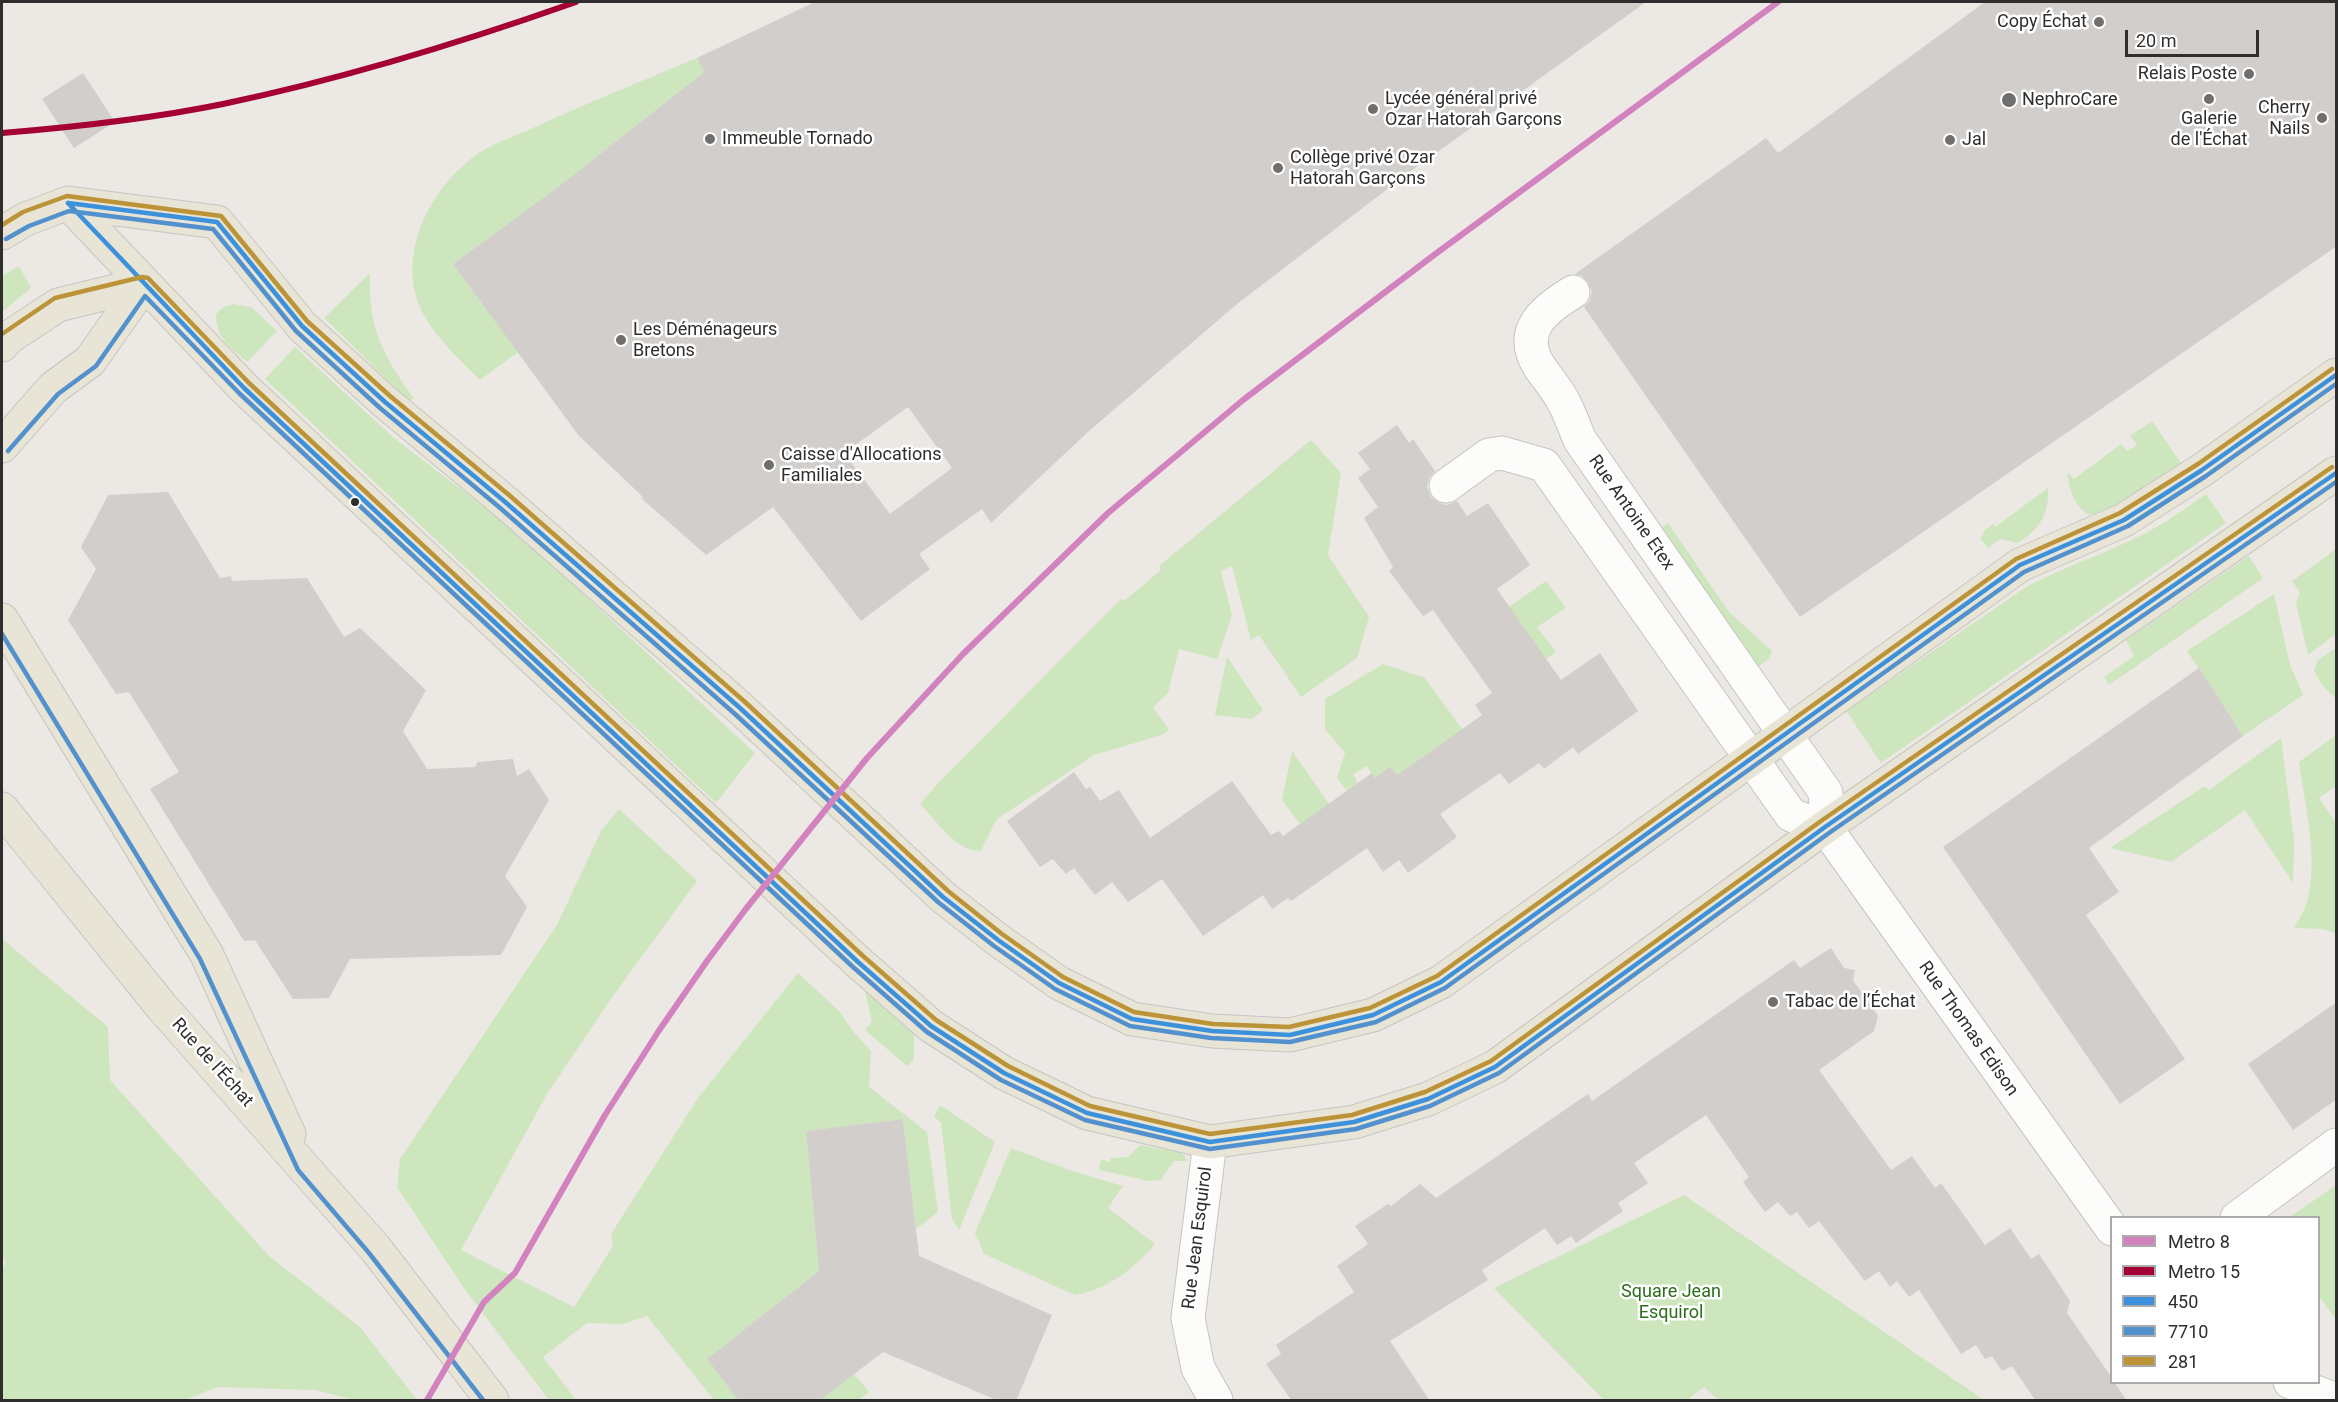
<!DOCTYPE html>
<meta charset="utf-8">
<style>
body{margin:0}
#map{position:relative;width:2338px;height:1402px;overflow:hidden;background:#ece8e4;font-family:Roboto,sans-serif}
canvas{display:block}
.frame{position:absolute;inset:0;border:3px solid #2e2e2e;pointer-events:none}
.legend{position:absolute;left:2110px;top:1216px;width:210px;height:168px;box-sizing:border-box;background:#fff;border:2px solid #ababab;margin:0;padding:8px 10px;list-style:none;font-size:18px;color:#2e2e2e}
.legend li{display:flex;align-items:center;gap:12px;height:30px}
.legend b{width:30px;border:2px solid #ababab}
.scale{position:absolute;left:2125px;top:30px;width:134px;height:27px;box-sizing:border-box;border:3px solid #2e2e2e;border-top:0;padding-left:8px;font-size:18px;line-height:21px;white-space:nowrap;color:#2e2e2e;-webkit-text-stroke:4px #fff;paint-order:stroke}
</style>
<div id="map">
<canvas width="2338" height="1402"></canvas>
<div class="frame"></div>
<ul class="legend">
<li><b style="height:8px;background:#d282be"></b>Metro 8</li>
<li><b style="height:8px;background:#a50034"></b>Metro 15</li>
<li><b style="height:8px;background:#3c91dc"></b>450</li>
<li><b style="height:8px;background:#5291ce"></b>7710</li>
<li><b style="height:8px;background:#bc9437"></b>281</li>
</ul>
<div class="scale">20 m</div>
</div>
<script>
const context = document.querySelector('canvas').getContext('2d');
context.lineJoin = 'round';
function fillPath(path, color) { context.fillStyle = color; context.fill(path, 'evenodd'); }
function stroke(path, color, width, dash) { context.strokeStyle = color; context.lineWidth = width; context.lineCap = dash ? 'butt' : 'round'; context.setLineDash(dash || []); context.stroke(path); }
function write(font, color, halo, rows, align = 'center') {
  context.font = font + ' Roboto,sans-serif'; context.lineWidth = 5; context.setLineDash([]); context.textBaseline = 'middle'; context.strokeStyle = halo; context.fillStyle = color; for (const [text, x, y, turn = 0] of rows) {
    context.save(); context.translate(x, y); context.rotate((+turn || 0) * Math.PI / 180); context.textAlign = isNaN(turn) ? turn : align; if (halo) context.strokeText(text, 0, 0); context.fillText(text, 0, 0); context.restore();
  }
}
fillPath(new Path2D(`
 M 697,58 L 704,72 L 562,184 L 453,264 L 518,352 L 480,380 C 460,360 438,340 424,315 C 394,260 427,193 472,158 C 489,144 514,137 533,128 C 587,103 642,81 697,58 Z
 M 19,266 L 31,288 L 2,312 L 2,276 Z
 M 370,273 C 368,327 382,355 414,398 L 409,401 L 324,318 Z
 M 233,304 L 251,307 L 277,331 L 247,362 C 231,348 215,337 216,314 L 222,308 Z
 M 295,347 L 394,438 L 513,529 L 755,753 L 716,803 L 265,379 Z
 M 2152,421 L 2181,463 L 2112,508 L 2089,515 C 2073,505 2070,490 2067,472 L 2074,479 L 2121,444 L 2127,451 L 2137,445 L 2130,436 Z
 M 1311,440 L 1341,473 L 1328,555 L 1369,617 L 1357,658 L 1301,697 L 1259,635 L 1251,640 L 1232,566 L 1221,571 L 1232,615 L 1217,659 L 1179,649 L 1168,693 L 1153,707 L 1169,730 L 1162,735 L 1094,755 L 997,819 L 981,851 C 956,852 937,821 920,804 L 939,782 L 1121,599 L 1124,601 L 1161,570 L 1159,566 Z
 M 2048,488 C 2049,514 2040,529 2018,543 L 2001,539 L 1988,548 L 1980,538 L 1983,535 L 1984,531 L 1993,524 L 1995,527 Z
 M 2206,494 L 2226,523 L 1881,763 L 1846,711 L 2026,587 C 2069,564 2118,550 2160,525 C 2176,516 2191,504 2206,494 Z
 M 1668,523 L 1729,612 L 1772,651 L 1769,659 L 1752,671 L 1655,533 Z
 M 2336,549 L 2336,634 L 2308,655 L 2296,603 L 2300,592 L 2292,581 Z
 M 2249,556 L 2263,578 L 2109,685 L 2104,677 L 2134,656 L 2126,640 Z
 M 1546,581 L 1566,608 L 1537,627 L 1556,652 L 1546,659 L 1509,607 Z
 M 2274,594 L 2290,665 L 2303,695 L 2243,736 L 2187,651 Z
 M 2336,648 L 2336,699 L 2322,685 L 2314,671 L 2318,660 Z
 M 1227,657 L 1263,710 L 1252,719 L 1215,715 Z
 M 1383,664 L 1425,678 L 1462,729 L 1397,775 L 1390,766 L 1375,778 L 1367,766 L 1353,774 L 1358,783 L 1347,791 L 1337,778 L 1345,753 L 1325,729 L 1325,699 Z
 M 2336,735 L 2336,786 L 2319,798 L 2336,823 L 2336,933 L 2323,929 L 2294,928 C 2299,919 2306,908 2308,898 C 2318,855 2305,806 2299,762 Z
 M 2281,738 L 2294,840 L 2293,883 L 2245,810 L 2171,862 L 2110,848 L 2205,786 L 2209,790 Z
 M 1292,751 L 1329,804 L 1300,824 L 1282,800 Z
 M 619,809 L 697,881 L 610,1000 L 547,1094 L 461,1250 L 574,1307 L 613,1246 L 611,1234 L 698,1098 L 798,973 L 840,1012 L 851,1029 L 871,1051 L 869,1087 L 927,1132 L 938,1212 L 916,1229 L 903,1119 L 806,1131 L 819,1271 L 707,1359 L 739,1400 L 714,1400 L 647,1316 L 623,1324 L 587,1323 L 543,1357 L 576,1400 L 549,1400 L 466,1291 L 397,1187 L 400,1159 L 557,925 L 601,831 Z
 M 2,939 L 108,1027 L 110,1080 L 269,1256 L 360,1327 L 417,1400 L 355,1400 L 315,1390 L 217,1387 L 185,1400 L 2,1400 L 2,1266 L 6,1264 L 2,1253 Z
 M 865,991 L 914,1034 L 914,1060 L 907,1066 L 865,1030 L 872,1022 Z
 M 940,1105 L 995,1142 L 959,1230 L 952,1219 L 941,1123 L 934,1116 Z
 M 1140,1145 L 1179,1152 L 1184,1155 L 1187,1161 L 1174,1161 L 1161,1180 L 1149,1181 L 1099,1170 L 1101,1159 L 1110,1162 L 1111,1158 L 1128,1157 Z
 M 1011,1148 L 1072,1171 L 1123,1186 L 1108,1208 L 1155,1244 C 1133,1269 1109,1289 1075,1295 L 984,1254 L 975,1233 Z
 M 2336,1185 L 2336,1320 L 2319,1296 L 2318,1218 L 2290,1217 Z
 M 1684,1195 L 1984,1400 L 1719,1400 L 1704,1387 L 1687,1400 L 1604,1400 L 1494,1288 Z
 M 854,1374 L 869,1392 L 858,1400 L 819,1400 Z`), '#cee6be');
fillPath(new Path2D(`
 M 815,2 L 1646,2 L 1411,171 L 1237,304 L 1089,431 L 991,523 L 982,509 L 919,554 L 930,569 L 861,621 L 773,507 L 706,555 L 641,498 L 643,497 L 579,436 L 453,264 L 562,184 L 704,72 L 697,58 ZM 908,407 L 952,468 L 890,514 L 844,453 Z
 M 1985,2 L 2337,2 L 2337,246 L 1800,617 L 1584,307 L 1590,300 L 1592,291 L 1588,282 L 1582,276 L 1575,274 L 1766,138 L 1778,153 Z
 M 83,73 L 115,122 L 74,148 L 42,99 Z
 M 1397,425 L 1409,443 L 1413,439 L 1435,471 L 1429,478 L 1427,487 L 1431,497 L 1439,503 L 1447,505 L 1457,501 L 1467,516 L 1488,503 L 1530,565 L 1497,589 L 1561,680 L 1600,653 L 1638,711 L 1578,754 L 1573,747 L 1544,769 L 1539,763 L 1509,784 L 1500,773 L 1440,814 L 1457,837 L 1408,873 L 1399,860 L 1383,872 L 1367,848 L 1291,901 L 1288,898 L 1272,909 L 1263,895 L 1203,936 L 1162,879 L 1128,902 L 1112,882 L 1095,895 L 1074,868 L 1066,874 L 1053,859 L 1040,867 L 1007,821 L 1074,772 L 1086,789 L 1090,787 L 1100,801 L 1119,790 L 1150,838 L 1232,781 L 1271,835 L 1279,831 L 1283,836 L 1372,773 L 1375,778 L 1390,766 L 1397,775 L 1482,715 L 1475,705 L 1492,693 L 1433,610 L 1423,616 L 1389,571 L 1393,567 L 1364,518 L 1378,507 L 1358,478 L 1370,469 L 1358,453 Z
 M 168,492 L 220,578 L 231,576 L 232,581 L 307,578 L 344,637 L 360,628 L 426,690 L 403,731 L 427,769 L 475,767 L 478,762 L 513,759 L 517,776 L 529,769 L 549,800 L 505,876 L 527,907 L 501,955 L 350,959 L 329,998 L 293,999 L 255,940 L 244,941 L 150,789 L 179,772 L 129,692 L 116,694 L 68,620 L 96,569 L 81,547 L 108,495 Z
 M 2199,668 L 2243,736 L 2089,848 L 2119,892 L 2086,915 L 2185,1059 L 2120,1104 L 1943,847 Z
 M 1831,948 L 1844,968 L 1855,970 L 1853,980 L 1878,1016 L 1874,1031 L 1819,1070 L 1891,1170 L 1912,1156 L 1935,1188 L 1941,1183 L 1985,1245 L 2010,1228 L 2031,1259 L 2039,1254 L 2070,1301 L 2067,1313 L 2112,1378 L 2112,1383 L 2115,1383 L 2127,1401 L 2036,1401 L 2012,1366 L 2002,1371 L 1992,1356 L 1985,1359 L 1976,1345 L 1961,1354 L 1919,1290 L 1909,1297 L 1897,1281 L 1890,1287 L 1879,1271 L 1865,1281 L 1819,1221 L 1809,1228 L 1797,1212 L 1790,1216 L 1778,1202 L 1765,1212 L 1743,1182 L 1749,1177 L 1706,1115 L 1634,1163 L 1648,1183 L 1618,1203 L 1623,1211 L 1576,1243 L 1571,1236 L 1557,1245 L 1545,1228 L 1482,1270 L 1488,1280 L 1390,1341 L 1430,1401 L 1292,1401 L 1266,1364 L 1281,1354 L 1276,1345 L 1354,1292 L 1337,1266 L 1368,1244 L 1355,1226 L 1388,1204 L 1391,1206 L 1420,1184 L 1436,1198 L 1588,1094 L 1592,1101 L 1794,960 L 1800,968 Z
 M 2337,1002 L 2337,1099 L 2293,1130 L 2248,1064 Z
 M 903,1119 L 919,1256 L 1052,1315 L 1016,1401 L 999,1401 L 883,1352 L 819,1401 L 739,1401 L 707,1359 L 819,1271 L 806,1131 Z`), '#d1cecb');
const minor = new Path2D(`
 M 1446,486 L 1489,455 L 1502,453 L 1544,465 L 1791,815 L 1825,827 L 1826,793 L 1580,440 C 1574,427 1570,413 1563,401 C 1557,389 1547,378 1539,366 C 1517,330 1545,309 1573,292
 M 1825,827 L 2112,1229
 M 1210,1142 L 1188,1318 L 1198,1368 L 1216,1400
 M 2237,1218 L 2336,1145
 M 2290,1382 L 2336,1400`);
const major = new Path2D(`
 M 68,203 L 244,388 L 858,962 L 931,1026 L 1004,1073 L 1087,1113 L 1210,1142 L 1354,1122 L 1428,1099 L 1495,1067 L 1825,827 L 2336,473
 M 2,233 L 26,219 L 68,203 L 217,222 L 302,326 L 385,402 L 504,501 L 740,708 L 943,897 L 998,940 L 1059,983 L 1132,1019 L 1212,1031 L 1290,1035 L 1373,1015 L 1441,982 L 2020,565 L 2124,520 L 2202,470 L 2336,375
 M 2,345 L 8,338 L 58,305 L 144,284
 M 2,446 L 53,388 L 90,361 L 144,284
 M 2,620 L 207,955 L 289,1134
 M 2,809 L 162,1007 L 375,1248 L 492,1400`);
stroke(minor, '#c5c4c5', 35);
stroke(major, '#c6c5c4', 35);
stroke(minor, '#fcfcfb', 33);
stroke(major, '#e8e4d6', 33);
stroke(new Path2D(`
 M 68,203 L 244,388 L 858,962 L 931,1026 L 1004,1073 L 1087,1113 L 1210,1142 L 1354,1122 L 1428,1099 L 1495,1067 L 1825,827 L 2336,473
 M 68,203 L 217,222 L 302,326 L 385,402 L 504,501 L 740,708 L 943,897 L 998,940 L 1059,983 L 1132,1019 L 1212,1031 L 1290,1035 L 1373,1015 L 1441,982 L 2020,565 L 2124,520 L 2202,470 L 2336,375`), '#3c91dc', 4.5);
stroke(new Path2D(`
 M 6,239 L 29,226 L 69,211 L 213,229 L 296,331 L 380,408 L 499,507 L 735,714 L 938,902 L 994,946 L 1055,989 L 1130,1026 L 1211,1038 L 1290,1042 L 1376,1022 L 1445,988 L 2024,572 L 2128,526 L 2206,476 L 2336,384
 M 8,451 L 58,394 L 96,366 L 145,296 L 239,393 L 853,967 L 927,1032 L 1001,1080 L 1085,1120 L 1210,1149 L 1356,1129 L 1430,1106 L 1499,1073 L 1829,833 L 2336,482
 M 2,634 L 200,959 L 298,1170 L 369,1253 L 483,1400`), '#5291ce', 4.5);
stroke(new Path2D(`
 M 2,225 L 23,212 L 67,196 L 221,216 L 307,321 L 390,396 L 509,495 L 745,702 L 948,891 L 1002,934 L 1063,977 L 1134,1012 L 1213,1024 L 1289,1027 L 1370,1008 L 1437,976 L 2016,559 L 2120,513 L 2198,464 L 2332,369
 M 2,334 L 55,298 L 142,277 L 148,278 L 249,383 L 863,956 L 936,1020 L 1008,1066 L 1090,1106 L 1210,1134 L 1352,1115 L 1425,1092 L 1491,1061 L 1821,821 L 2332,467`), '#bc9437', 4.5);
stroke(new Path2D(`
 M 427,1400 L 484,1302 L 515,1273 L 605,1115 L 658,1032 L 707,961 L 745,910 L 867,758 L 963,654 L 1108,513 L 1243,400 L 1434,255 L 1778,2`), '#d282be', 6);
stroke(new Path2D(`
 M 2,133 C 76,127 150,119 223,104 C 343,79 460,43 576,2`), '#a50034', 6);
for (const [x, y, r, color] of [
 [2099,22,6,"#706f6e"],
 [2249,74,6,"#706f6e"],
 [2209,99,6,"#706f6e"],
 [2009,100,8,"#706f6e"],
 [1373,109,6,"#706f6e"],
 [2322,118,6,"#706f6e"],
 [710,139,6,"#706f6e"],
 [1950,140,6,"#706f6e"],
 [1278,168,6,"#706f6e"],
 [621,340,6,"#706f6e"],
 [769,465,6,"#706f6e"],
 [355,502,5,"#2e2e2e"],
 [1773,1002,6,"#706f6e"]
]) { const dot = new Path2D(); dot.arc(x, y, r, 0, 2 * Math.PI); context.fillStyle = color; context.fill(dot); stroke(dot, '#fff', 2); }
write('18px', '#2e2e2e', '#fff', [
 ["Copy Échat",2087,22,"right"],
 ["Relais Poste",2237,74,"right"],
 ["Lycée général privé",1385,99],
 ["Ozar Hatorah Garçons",1385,120],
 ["NephroCare",2022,100],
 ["Cherry",2310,108,"right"],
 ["Nails",2310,129,"right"],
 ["Galerie",2209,119,"center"],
 ["de l'Échat",2209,140,"center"],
 ["Immeuble Tornado",722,139],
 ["Jal",1962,140],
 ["Collège privé Ozar",1290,158],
 ["Hatorah Garçons",1290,179],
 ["Les Déménageurs",633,330],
 ["Bretons",633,351],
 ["Caisse d'Allocations",781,455],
 ["Familiales",781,476],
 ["Tabac de l’Échat",1785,1002]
], 'left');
write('18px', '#2e2e2e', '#fff', [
 ["Rue Antoine Etex",1631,513,55],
 ["Rue Thomas Edison",1968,1029,55],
 ["Rue de l'Échat",212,1063,48],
 ["Rue Jean Esquirol",1198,1238,-83]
]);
write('18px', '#2c6e1b', '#fff', [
 ["Square Jean",1671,1292],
 ["Esquirol",1671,1313]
]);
</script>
